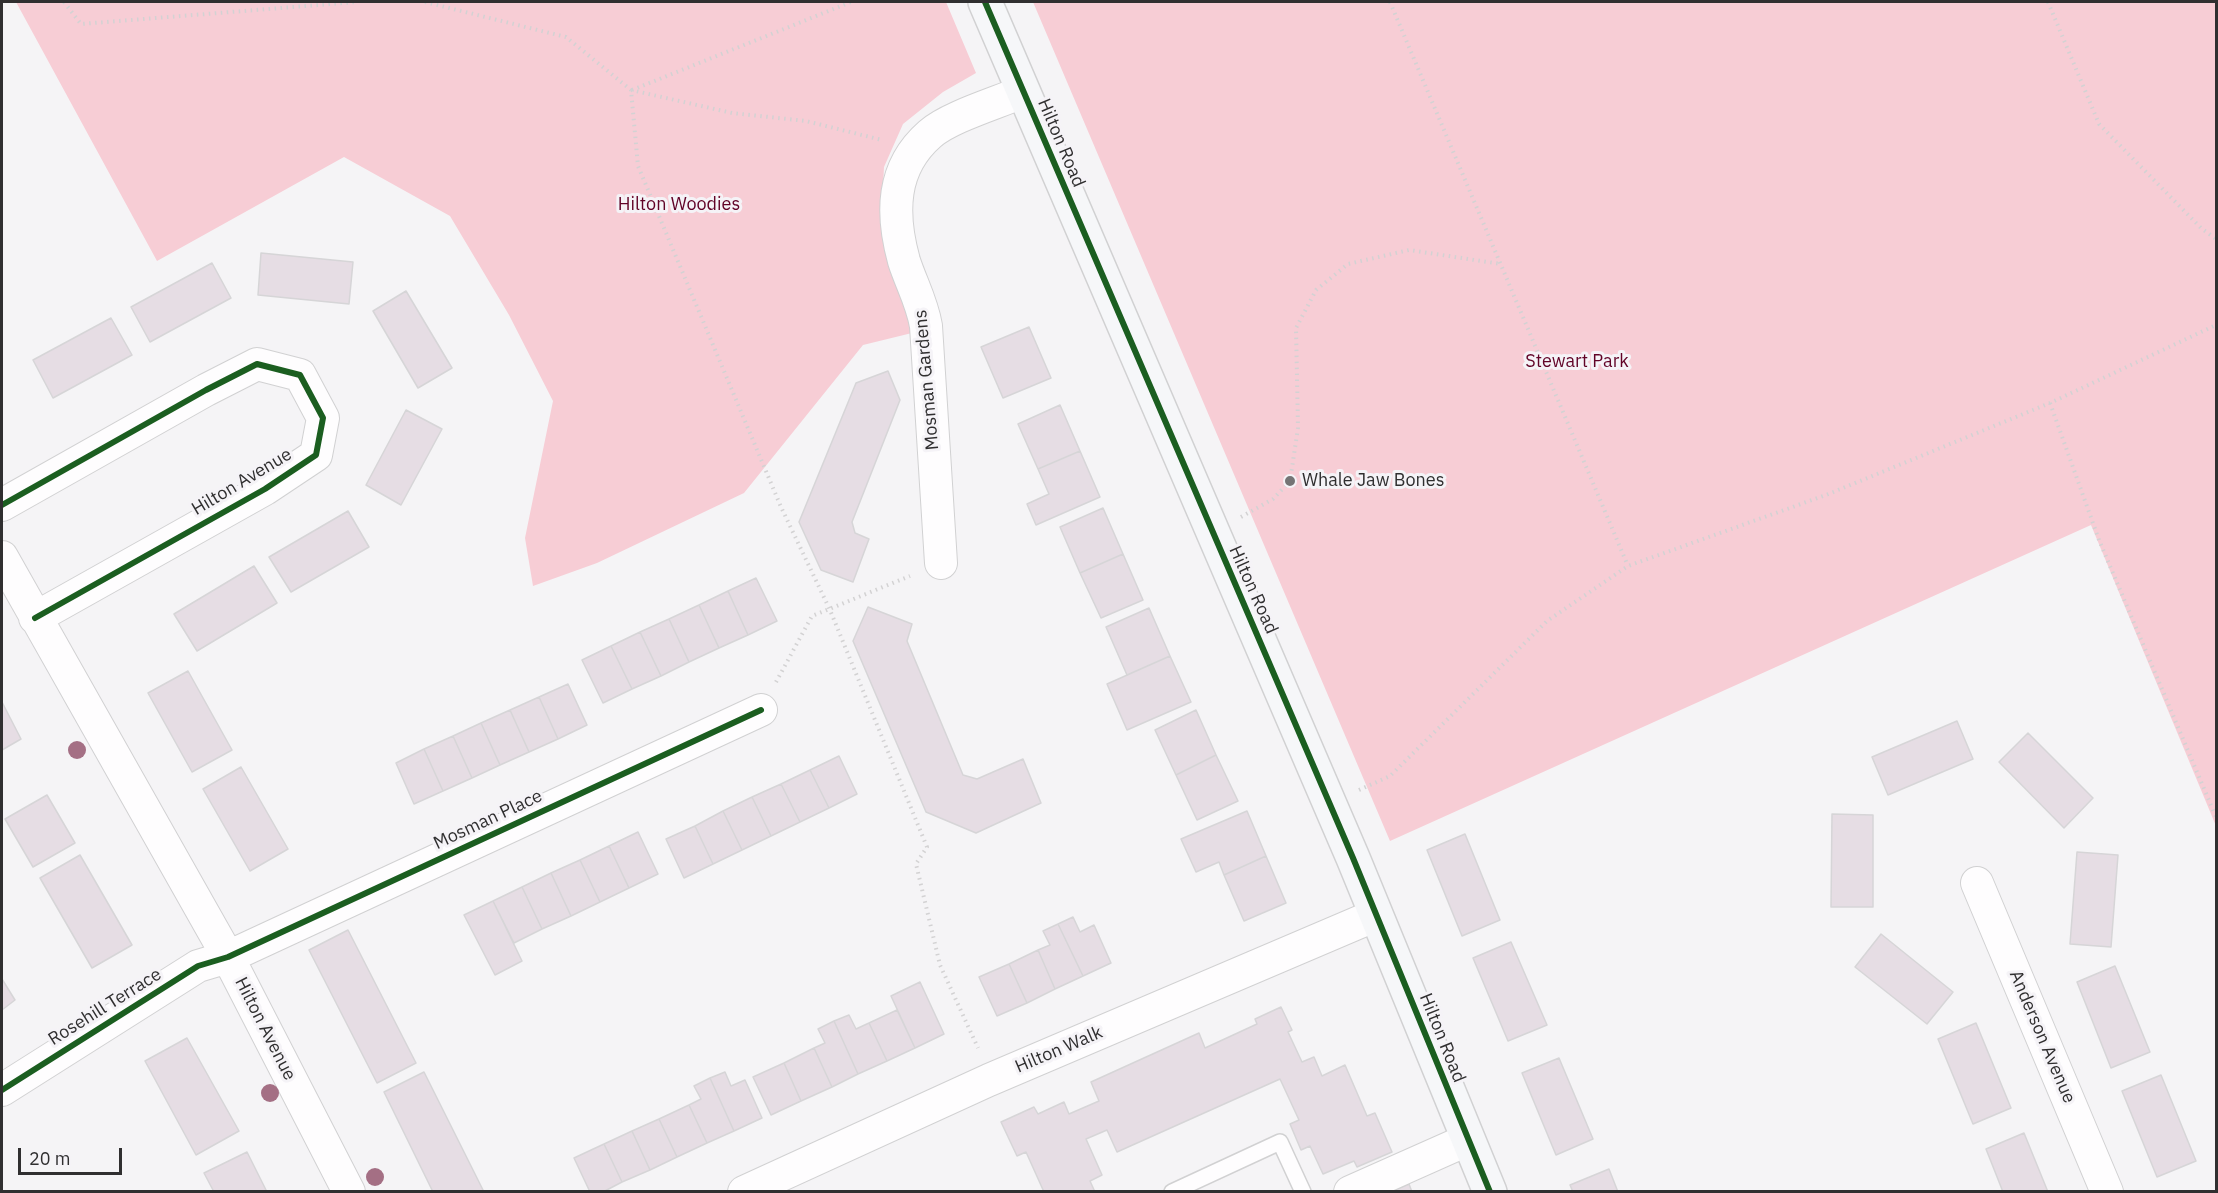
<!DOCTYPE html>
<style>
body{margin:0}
#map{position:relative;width:2218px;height:1193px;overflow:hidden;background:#f5f4f6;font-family:"IBM Plex Sans",sans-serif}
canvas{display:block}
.frame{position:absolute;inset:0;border:3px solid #302f30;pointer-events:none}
.scale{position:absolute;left:18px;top:1148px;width:104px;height:27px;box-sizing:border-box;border:3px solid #302f30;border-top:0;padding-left:8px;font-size:18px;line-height:21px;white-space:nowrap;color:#302f30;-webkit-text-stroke:4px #f5f3f7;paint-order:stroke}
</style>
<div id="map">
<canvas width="2218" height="1193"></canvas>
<div class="frame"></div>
<div class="scale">20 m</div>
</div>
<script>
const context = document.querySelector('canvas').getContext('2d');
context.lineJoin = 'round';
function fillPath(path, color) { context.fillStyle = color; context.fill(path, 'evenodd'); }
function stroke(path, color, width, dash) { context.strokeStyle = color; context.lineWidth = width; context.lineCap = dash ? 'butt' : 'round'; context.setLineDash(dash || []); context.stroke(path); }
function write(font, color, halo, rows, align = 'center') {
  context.font = font + ' "IBM Plex Sans",sans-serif'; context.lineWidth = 6; context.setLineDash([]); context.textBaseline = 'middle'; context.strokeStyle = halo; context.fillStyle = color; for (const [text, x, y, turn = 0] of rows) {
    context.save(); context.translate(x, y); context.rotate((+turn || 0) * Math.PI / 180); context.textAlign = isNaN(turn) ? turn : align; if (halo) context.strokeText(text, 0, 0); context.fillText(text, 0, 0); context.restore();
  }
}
fillPath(new Path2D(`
 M 16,2 L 946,2 L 976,73 L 943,92 L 903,124 L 884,167 L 881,227 L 901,287 L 912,333 L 863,345 L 744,493 L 597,563 L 533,586 L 525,538 L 553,401 L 509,315 L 450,216 L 344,157 L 157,261 Z
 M 1033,2 L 2216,2 L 2216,826 L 2091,525 L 1390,841 Z`), '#f7cdd5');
const building = new Path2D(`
 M 261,253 L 353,262 L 349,304 L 258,295 Z
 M 212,263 L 231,298 L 150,342 L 131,307 Z
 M 406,291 L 452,368 L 418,388 L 373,311 Z
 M 111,318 L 132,355 L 53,398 L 33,360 Z
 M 1029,327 L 1051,378 L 1003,398 L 981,347 Z
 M 888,371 L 900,400 L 852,522 L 855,533 L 869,539 L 853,582 L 821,570 L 799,522 L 856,383 Z
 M 1060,405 L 1080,451 L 1038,469 L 1018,424 Z
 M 406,410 L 442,429 L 401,505 L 366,485 Z
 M 1080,451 L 1100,497 L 1036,525 L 1027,504 L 1049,494 L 1038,469 Z
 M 1103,508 L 1123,554 L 1080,573 L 1060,527 Z
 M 348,511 L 369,547 L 291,592 L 269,557 Z
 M 1123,554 L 1143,600 L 1101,618 L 1080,573 Z
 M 254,566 L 277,603 L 197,651 L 174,614 Z
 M 756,578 L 777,621 L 748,635 L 728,591 Z
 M 728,591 L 748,635 L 719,648 L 699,605 Z
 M 699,605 L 719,648 L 689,662 L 669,619 Z
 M 868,607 L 912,624 L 907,641 L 963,775 L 977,779 L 1023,759 L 1041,803 L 976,833 L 926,812 L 853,641 Z
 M 1149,608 L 1170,656 L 1127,675 L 1106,627 Z
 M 669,619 L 689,662 L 661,676 L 640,632 Z
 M 640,632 L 661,676 L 632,689 L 611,646 Z
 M 611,646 L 632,689 L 603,703 L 582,660 Z
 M 1170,656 L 1191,702 L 1127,730 L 1107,684 Z
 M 188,671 L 232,750 L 192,772 L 148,693 Z
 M 568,684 L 587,725 L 558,739 L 539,697 Z
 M 539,697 L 558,739 L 529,752 L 510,710 Z
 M 2,702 L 21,739 L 2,750 Z
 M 510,710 L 529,752 L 500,765 L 481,723 Z
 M 1196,710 L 1216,755 L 1176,775 L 1155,730 Z
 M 1957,721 L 1973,759 L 1888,795 L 1872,757 Z
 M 481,723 L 500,765 L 472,778 L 453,736 Z
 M 2028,733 L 2093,798 L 2064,828 L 1999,762 Z
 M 453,736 L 472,778 L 443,791 L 424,749 Z
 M 424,749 L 443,791 L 414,804 L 396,763 Z
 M 1216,755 L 1238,801 L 1197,820 L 1176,775 Z
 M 839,756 L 857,794 L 829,808 L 810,770 Z
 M 241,767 L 288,849 L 250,871 L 203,789 Z
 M 810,770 L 829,808 L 800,822 L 781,784 Z
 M 781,784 L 800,822 L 771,836 L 752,797 Z
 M 47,795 L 75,843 L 33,867 L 5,819 Z
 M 752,797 L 771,836 L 742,850 L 723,811 Z
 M 723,811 L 742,850 L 713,864 L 695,826 Z
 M 1247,811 L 1266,856 L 1224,875 L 1219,862 L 1196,872 L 1181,839 Z
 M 1832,814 L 1873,815 L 1873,907 L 1831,907 Z
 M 695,826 L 713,864 L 684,878 L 666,839 Z
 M 638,832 L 658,874 L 629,888 L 609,846 Z
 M 1465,834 L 1500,920 L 1462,936 L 1427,850 Z
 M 609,846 L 629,888 L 600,902 L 580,860 Z
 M 2077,852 L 2118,855 L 2111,947 L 2070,944 Z
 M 80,855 L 132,945 L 92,968 L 40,878 Z
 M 1266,856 L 1286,903 L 1244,921 L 1224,875 Z
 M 580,860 L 600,902 L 571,916 L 551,873 Z
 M 551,873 L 571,916 L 542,929 L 522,887 Z
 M 522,887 L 542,929 L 514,943 L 493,901 Z
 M 493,901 L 522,961 L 495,975 L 464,915 Z
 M 1073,917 L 1080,932 L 1094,925 L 1111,963 L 1083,976 L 1058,924 Z
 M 1058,924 L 1083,976 L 1055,989 L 1038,950 L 1050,945 L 1043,931 Z
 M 348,930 L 416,1063 L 377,1083 L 309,950 Z
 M 1881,934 L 1953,992 L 1927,1024 L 1855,967 Z
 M 1511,942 L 1547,1025 L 1508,1041 L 1473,958 Z
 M 1038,950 L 1055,989 L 1027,1003 L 1009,964 Z
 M 1009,964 L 1027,1003 L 997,1016 L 979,977 Z
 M 2115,966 L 2150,1052 L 2111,1068 L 2077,982 Z
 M 2,979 L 15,1000 L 2,1010 Z
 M 920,982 L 944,1034 L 915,1048 L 891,996 Z
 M 1281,1007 L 1292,1030 L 1288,1032 L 1302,1062 L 1314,1057 L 1322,1076 L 1345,1065 L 1367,1116 L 1375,1113 L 1392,1152 L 1357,1167 L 1354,1161 L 1323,1174 L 1310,1146 L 1301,1150 L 1290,1124 L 1299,1120 L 1280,1079 L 1117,1152 L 1107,1130 L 1086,1139 L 1102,1175 L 1090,1181 L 1095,1192 L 1044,1192 L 1026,1152 L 1017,1156 L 1001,1122 L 1034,1107 L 1038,1114 L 1064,1102 L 1069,1114 L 1099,1101 L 1091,1082 L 1199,1033 L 1205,1048 L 1257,1024 L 1255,1019 Z
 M 897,1010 L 915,1048 L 887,1061 L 869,1023 Z
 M 849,1015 L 856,1029 L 869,1023 L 887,1061 L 858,1074 L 834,1021 Z
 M 834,1021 L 858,1074 L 832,1087 L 814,1048 L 825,1043 L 818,1029 Z
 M 1976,1023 L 2011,1108 L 1973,1124 L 1938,1039 Z
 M 187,1038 L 239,1131 L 196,1155 L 145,1061 Z
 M 814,1048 L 832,1087 L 801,1101 L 784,1063 Z
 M 1559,1058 L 1593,1139 L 1556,1155 L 1522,1073 Z
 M 784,1063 L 801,1101 L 771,1115 L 753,1077 Z
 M 424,1072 L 484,1192 L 433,1192 L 384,1092 Z
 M 725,1072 L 731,1086 L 745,1080 L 762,1118 L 734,1131 L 710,1078 Z
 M 2161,1075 L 2196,1161 L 2157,1177 L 2122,1091 Z
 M 710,1078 L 734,1131 L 707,1143 L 689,1105 L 701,1099 L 694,1086 Z
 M 689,1105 L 707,1143 L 677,1157 L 659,1119 Z
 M 659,1119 L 677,1157 L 650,1170 L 632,1131 Z
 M 632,1131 L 650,1170 L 622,1182 L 604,1144 Z
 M 2024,1133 L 2048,1192 L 2003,1192 L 1986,1149 Z
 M 604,1144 L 622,1182 L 603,1192 L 590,1192 L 574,1158 Z
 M 247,1152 L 267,1192 L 214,1192 L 204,1173 Z
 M 1609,1169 L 1618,1192 L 1573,1192 L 1570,1185 Z
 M 1409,1184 L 1412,1192 L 1391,1192 Z`);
fillPath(building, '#e6dde4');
stroke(building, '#d6d5d7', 1.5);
const lane = new Path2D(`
 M 1172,1192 L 1280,1142 L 1303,1192`);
const street = new Path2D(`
 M 2,505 L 206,390 L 257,364 L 300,375 L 323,418 L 316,455 L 265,489 L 35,618
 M 2,557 L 228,957 L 349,1192
 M 941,563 L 926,326 C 922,302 911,283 904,261 C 891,214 891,168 930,134 C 949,117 997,103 1022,92
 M 1977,883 L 2107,1192
 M 2,1090 L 198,966 L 228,957 L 761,710
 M 744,1192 L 989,1080 L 1376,915
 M 1350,1192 L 1467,1140`);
const secondary = new Path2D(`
 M 985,2 L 1353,858 L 1490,1192`);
stroke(lane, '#d1d1d2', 18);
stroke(street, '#d1d1d2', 34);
stroke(secondary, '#d1d1d2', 36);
stroke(new Path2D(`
 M 64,2 L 81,24 L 356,2
 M 425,2 L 566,37 L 631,90 L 638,166 L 781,507 L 830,610 L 927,847 L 916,864 L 940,965 L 978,1048
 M 1390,2 L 1628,566
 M 2048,2 L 2099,124 L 2201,228 L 2216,239
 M 631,90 L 732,113 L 806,121 L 882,140
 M 632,90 L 851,2
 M 2050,403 L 2099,540 L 2216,817
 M 1241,517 L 1273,499 L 1290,481 L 1298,428 L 1296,328 L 1316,290 L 1348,264 L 1409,250 L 1501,264
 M 776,682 L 812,616 L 910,576
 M 1359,790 L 1390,776 L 1547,621 L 1628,566 L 1826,495 L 2050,403 L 2216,325`), '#d3d2d3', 4, [1.5, 4.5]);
stroke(lane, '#fefdfe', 15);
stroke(street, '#fefdfe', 32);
stroke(secondary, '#f6f7f9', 33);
stroke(new Path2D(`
 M 985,2 L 1353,858 L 1490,1192
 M 2,505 L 206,390 L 257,364 L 300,375 L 323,418 L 316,455 L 265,489 L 35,618
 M 2,1090 L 198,966 L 228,957 L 761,710`), '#1b5e20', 6);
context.fillStyle = '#a46f84';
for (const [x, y] of [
 [77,750],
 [270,1093],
 [375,1177]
]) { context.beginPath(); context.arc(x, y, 9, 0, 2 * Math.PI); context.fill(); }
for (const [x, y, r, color] of [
 [1290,481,6,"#757475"]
]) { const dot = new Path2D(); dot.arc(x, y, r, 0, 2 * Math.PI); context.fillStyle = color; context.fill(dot); stroke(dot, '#f5f3f7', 2); }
write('18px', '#302f30', '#f5f3f7', [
 ["Hilton Road",1061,143,67],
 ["Mosman Gardens",927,380,-95],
 ["Hilton Avenue",242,482,-31],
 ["Hilton Road",1253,590,66],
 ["Mosman Place",488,820,-25],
 ["Rosehill Terrace",105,1007,-32],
 ["Hilton Avenue",265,1029,63],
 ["Anderson Avenue",2042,1037,67],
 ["Hilton Road",1442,1038,68],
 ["Hilton Walk",1059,1050,-23]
]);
write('18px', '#610327', '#f5f3f7', [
 ["Hilton Woodies",679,205],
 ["Stewart Park",1577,362]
]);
write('18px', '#302f30', '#f5f3f7', [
 ["Whale Jaw Bones",1302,481]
], 'left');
</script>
